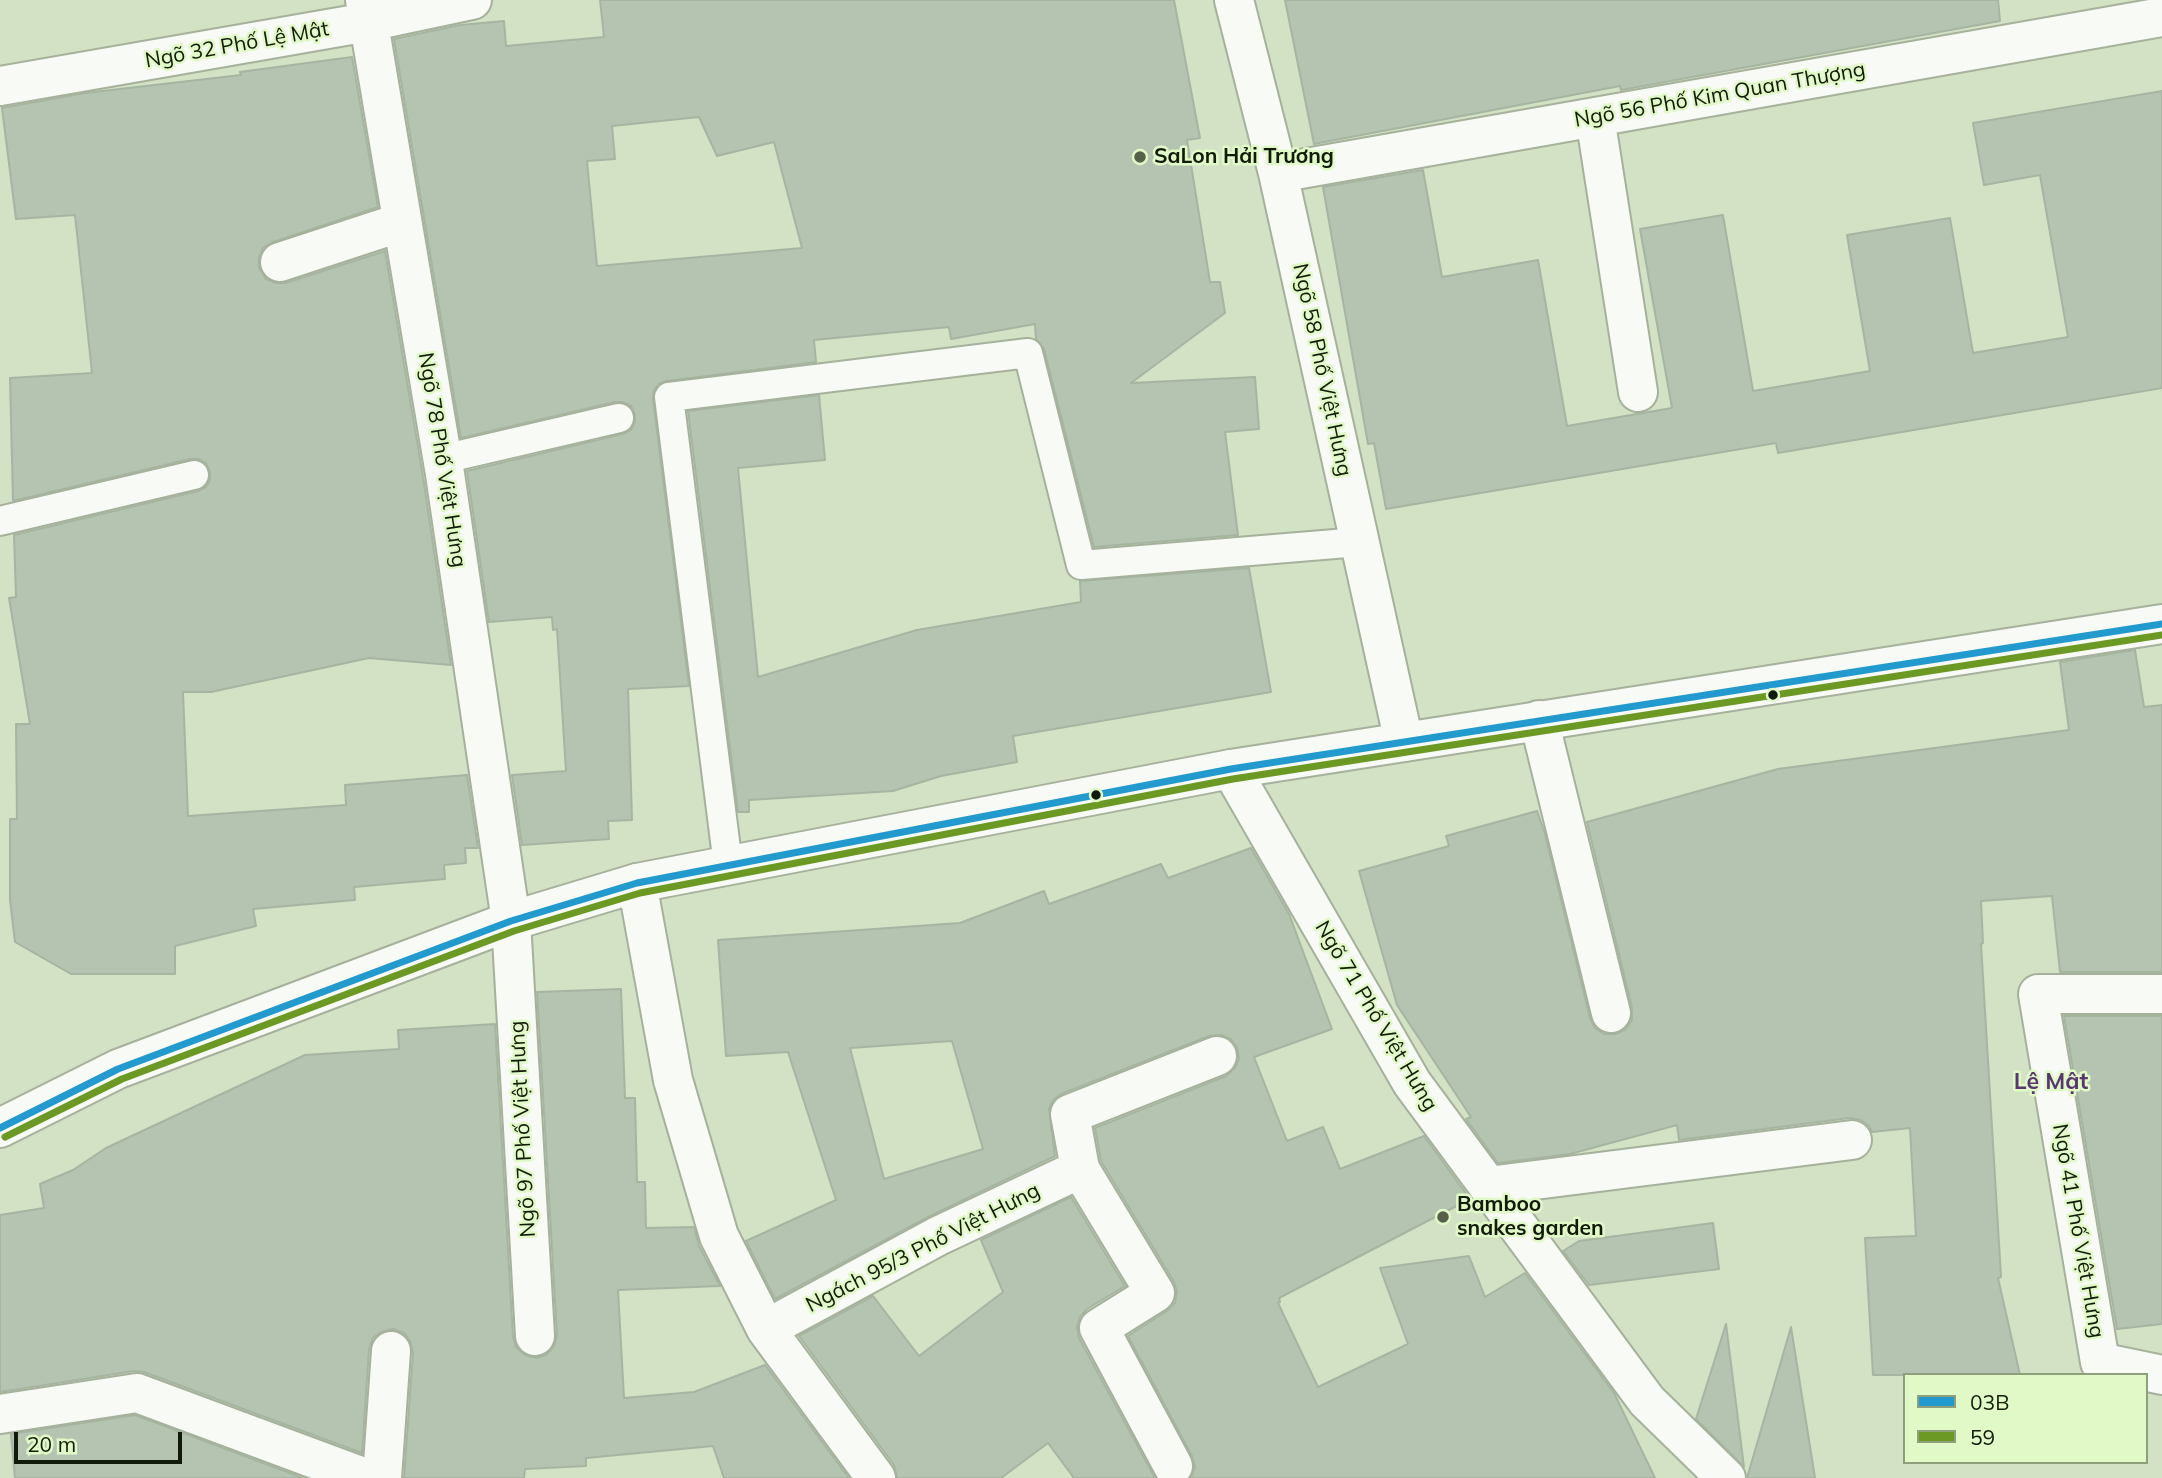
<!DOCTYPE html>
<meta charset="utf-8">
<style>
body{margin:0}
#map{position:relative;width:2162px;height:1478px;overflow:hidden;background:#d3e1c5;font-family:Mulish,sans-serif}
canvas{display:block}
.legend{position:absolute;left:1903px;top:1373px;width:245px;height:91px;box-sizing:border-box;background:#e0f9c7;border:2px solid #8ea07b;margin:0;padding:9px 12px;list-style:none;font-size:21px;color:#121b09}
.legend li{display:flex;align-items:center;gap:14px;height:35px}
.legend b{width:35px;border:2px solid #8ea07b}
.scale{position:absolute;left:14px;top:1432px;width:168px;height:32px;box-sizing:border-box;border:4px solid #121b09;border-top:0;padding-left:9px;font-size:21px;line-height:24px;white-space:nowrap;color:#121b09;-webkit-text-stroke:5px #e0f9c7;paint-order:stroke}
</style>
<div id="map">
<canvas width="2162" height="1478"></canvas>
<ul class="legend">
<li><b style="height:9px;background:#239ace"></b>03B</li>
<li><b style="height:9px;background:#6c9923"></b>59</li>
</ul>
<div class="scale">20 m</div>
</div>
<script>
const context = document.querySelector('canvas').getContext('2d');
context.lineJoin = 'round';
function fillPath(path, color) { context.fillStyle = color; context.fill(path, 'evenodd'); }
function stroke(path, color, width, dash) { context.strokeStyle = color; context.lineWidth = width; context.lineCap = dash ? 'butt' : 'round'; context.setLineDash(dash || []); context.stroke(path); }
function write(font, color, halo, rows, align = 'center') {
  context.font = font + ' Mulish,sans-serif'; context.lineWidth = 5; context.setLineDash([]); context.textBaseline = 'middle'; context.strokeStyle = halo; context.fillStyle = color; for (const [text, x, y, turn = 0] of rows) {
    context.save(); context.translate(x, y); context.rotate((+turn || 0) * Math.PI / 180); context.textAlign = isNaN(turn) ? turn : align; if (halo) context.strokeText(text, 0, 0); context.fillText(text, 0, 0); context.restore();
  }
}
const building = new Path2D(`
 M 600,0 L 1174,0 L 1200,138 L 1187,140 L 1210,282 L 1220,282 L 1225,313 L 1131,383 L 1255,377 L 1259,429 L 1225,432 L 1238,535 L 1094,547 L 1044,349 L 1036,339 L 1035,324 L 951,339 L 949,327 L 814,340 L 816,362 L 667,381 L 660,383 L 654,390 L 653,399 L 689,686 L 628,689 L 632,820 L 608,821 L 609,839 L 522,845 L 512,775 L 566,771 L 557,629 L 553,630 L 552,617 L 489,622 L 467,471 L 623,434 L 631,430 L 635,422 L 635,415 L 631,406 L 623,402 L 615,402 L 461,438 L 394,39 L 460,25 L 504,21 L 506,46 L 604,37 ZM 699,117 L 717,156 L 774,142 L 802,248 L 597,266 L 587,161 L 615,159 L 612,126 Z
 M 1285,0 L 1998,0 L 2000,21 L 1621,90 L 1620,86 L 1314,144 Z
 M 352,57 L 378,207 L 273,242 L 263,248 L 259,258 L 259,268 L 266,279 L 276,283 L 286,283 L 385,251 L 423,477 L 451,665 L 369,658 L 211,692 L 183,692 L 188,816 L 346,805 L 345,785 L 467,775 L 478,848 L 465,848 L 466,863 L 444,865 L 445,879 L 354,887 L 355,900 L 253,909 L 256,926 L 175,946 L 175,974 L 71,974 L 15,942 L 10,900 L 10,819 L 17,819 L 16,724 L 30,724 L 9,598 L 16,597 L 14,535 L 198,491 L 206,487 L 210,480 L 210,472 L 206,463 L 198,459 L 190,459 L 13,501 L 10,378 L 92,373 L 75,215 L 16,219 L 2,108 L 85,93 L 241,75 L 240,72 Z
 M 2162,91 L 2162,388 L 1778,453 L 1776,443 L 1386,509 L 1374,443 L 1368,444 L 1323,187 L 1423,170 L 1442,277 L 1538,260 L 1567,426 L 1672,408 L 1640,229 L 1723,215 L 1753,391 L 1870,371 L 1847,235 L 1950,218 L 1973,353 L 2068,337 L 2040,175 L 1984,185 L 1973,123 Z
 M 819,395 L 825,460 L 738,468 L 758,677 L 917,630 L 1081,602 L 1080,581 L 1249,568 L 1271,692 L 1013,736 L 1017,762 L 941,776 L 893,791 L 749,800 L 749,812 L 738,812 L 688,411 Z
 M 2135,650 L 2144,707 L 2162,705 L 2162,972 L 2060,972 L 2052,896 L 1981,901 L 1983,943 L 1981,944 L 2001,1277 L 1998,1278 L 2020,1375 L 1873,1375 L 1865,1238 L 1916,1236 L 1910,1128 L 1872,1132 L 1869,1126 L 1861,1120 L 1849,1118 L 1679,1140 L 1677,1125 L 1570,1154 L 1498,1163 L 1466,1119 L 1471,1117 L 1397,1005 L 1359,871 L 1449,846 L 1446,836 L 1537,811 L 1545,834 L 1590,1018 L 1595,1028 L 1604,1034 L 1617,1034 L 1626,1029 L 1632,1020 L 1632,1008 L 1587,822 L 1778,769 L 2069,730 L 2060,662 Z
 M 1251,848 L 1289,914 L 1332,1029 L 1254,1057 L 1287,1141 L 1323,1127 L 1340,1169 L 1424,1136 L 1470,1199 L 1279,1298 L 1280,1302 L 1278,1303 L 1318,1387 L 1408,1344 L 1380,1268 L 1469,1256 L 1485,1297 L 1525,1273 L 1614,1393 L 1655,1478 L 1191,1478 L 1195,1467 L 1192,1456 L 1128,1336 L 1167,1311 L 1175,1303 L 1177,1292 L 1174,1282 L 1101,1161 L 1095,1128 L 1226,1076 L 1234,1069 L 1239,1059 L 1237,1047 L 1231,1039 L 1221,1035 L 1209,1036 L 1061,1094 L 1053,1100 L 1049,1109 L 1055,1156 L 928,1217 L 775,1299 L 746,1241 L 836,1200 L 788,1052 L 726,1056 L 718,940 L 960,923 L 1044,891 L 1049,904 L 1161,864 L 1168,878 ZM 952,1041 L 983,1149 L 884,1179 L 850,1048 Z
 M 621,989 L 625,1098 L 635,1098 L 637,1182 L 645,1182 L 646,1228 L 694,1227 L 699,1246 L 720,1286 L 618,1290 L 624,1398 L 694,1392 L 765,1365 L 849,1478 L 724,1478 L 713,1446 L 586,1458 L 586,1466 L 525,1469 L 524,1478 L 404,1478 L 413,1353 L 410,1341 L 404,1333 L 393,1329 L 381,1332 L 373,1338 L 369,1349 L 362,1453 L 144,1372 L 134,1371 L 0,1392 L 0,1215 L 44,1208 L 40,1184 L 73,1170 L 106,1148 L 305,1055 L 399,1049 L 398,1030 L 495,1024 L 513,1337 L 516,1347 L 525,1355 L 536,1358 L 546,1355 L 554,1346 L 557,1335 L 537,992 Z
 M 2064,1016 L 2162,1016 L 2162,1324 L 2117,1329 Z
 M 1071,1197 L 1125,1286 L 1087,1309 L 1080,1317 L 1077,1327 L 1079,1338 L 1155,1478 L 1074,1478 L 1048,1443 L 1001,1478 L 897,1478 L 894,1465 L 799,1336 L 873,1296 L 919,1356 L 1003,1292 L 981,1240 Z
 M 1713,1223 L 1719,1269 L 1589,1285 L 1563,1251 L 1579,1241 Z
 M 1726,1324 L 1744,1467 L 1696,1419 Z
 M 1791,1327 L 1815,1478 L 1747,1478 Z
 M 135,1415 L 303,1478 L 15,1478 L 11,1434 Z`);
fillPath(building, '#b5c4b1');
stroke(building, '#a6b5a1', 2);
const lane = new Path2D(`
 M 443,459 L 619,418
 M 0,521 L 194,475
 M 728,865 L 669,397 L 1028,353 L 1081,565 L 1359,542`);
const street = new Path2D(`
 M 365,0 L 445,474 L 511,921 L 535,1336
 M 1234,0 L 1278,173 L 1404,742
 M 0,86 L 368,22 L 472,0
 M 1595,117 L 1638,392
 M 1278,173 L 2162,17
 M 280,262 L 402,222
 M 1539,720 L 1611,1013
 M 1231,769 L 1412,1083 L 1647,1401 L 1726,1478
 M 637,883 L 673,1080 L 719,1236 L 766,1329 L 876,1478
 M 2162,994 L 2038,994 L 2100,1362 L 2162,1375
 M 1488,1186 L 1852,1140
 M 766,1329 L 938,1236 L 1080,1169
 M 0,1414 L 137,1393 L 366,1478
 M 1173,1466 L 1099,1328 L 1155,1293 L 1080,1169 L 1070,1114 L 1217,1056
 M 382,1478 L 391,1351`);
const secondary = new Path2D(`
 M 0,1128 L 118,1069 L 511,921 L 637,883 L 1231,769 L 2162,624`);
stroke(lane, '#a6b19b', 32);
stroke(street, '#a6b19b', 42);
stroke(secondary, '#a6b19b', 42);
stroke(lane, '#f8faf6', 28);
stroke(street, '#f8faf6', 38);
stroke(secondary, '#f8faf6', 38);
stroke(new Path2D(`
 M 0,1128 L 118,1069 L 511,921 L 637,883 L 1231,769 L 2162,624`), '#239ace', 7);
stroke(new Path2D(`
 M 5,1137 L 122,1079 L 514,931 L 640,893 L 1233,779 L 2162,635`), '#6c9923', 7);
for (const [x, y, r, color] of [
 [1140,157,7,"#56604b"],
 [1773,695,6,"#121b09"],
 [1096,795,6,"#121b09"],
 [1443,1217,7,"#56604b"]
]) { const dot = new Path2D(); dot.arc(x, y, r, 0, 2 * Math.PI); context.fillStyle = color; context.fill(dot); stroke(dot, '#e0f9c7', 2.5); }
write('21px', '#121b09', '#e0f9c7', [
 ["Ngõ 32 Phố Lệ Mật",237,45,-10],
 ["Ngõ 56 Phố Kim Quan Thượng",1720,95,-10],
 ["Ngõ 58 Phố Việt Hưng",1322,370,78],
 ["Ngõ 78 Phố Việt Hưng",442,460,81],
 ["Ngõ 71 Phố Việt Hưng",1376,1016,59],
 ["Ngõ 97 Phố Việt Hưng",523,1129,-93],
 ["Ngõ 41 Phố Việt Hưng",2078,1231,80],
 ["Ngách 95/3 Phố Việt Hưng",923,1248,-27]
]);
write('bold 21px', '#121b09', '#e0f9c7', [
 ["SaLon Hải Trương",1154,157],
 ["Bamboo",1457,1205],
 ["snakes garden",1457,1229]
], 'left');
write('bold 23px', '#583771', '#e0f9c7', [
 ["Lệ Mật",2051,1082]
]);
</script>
